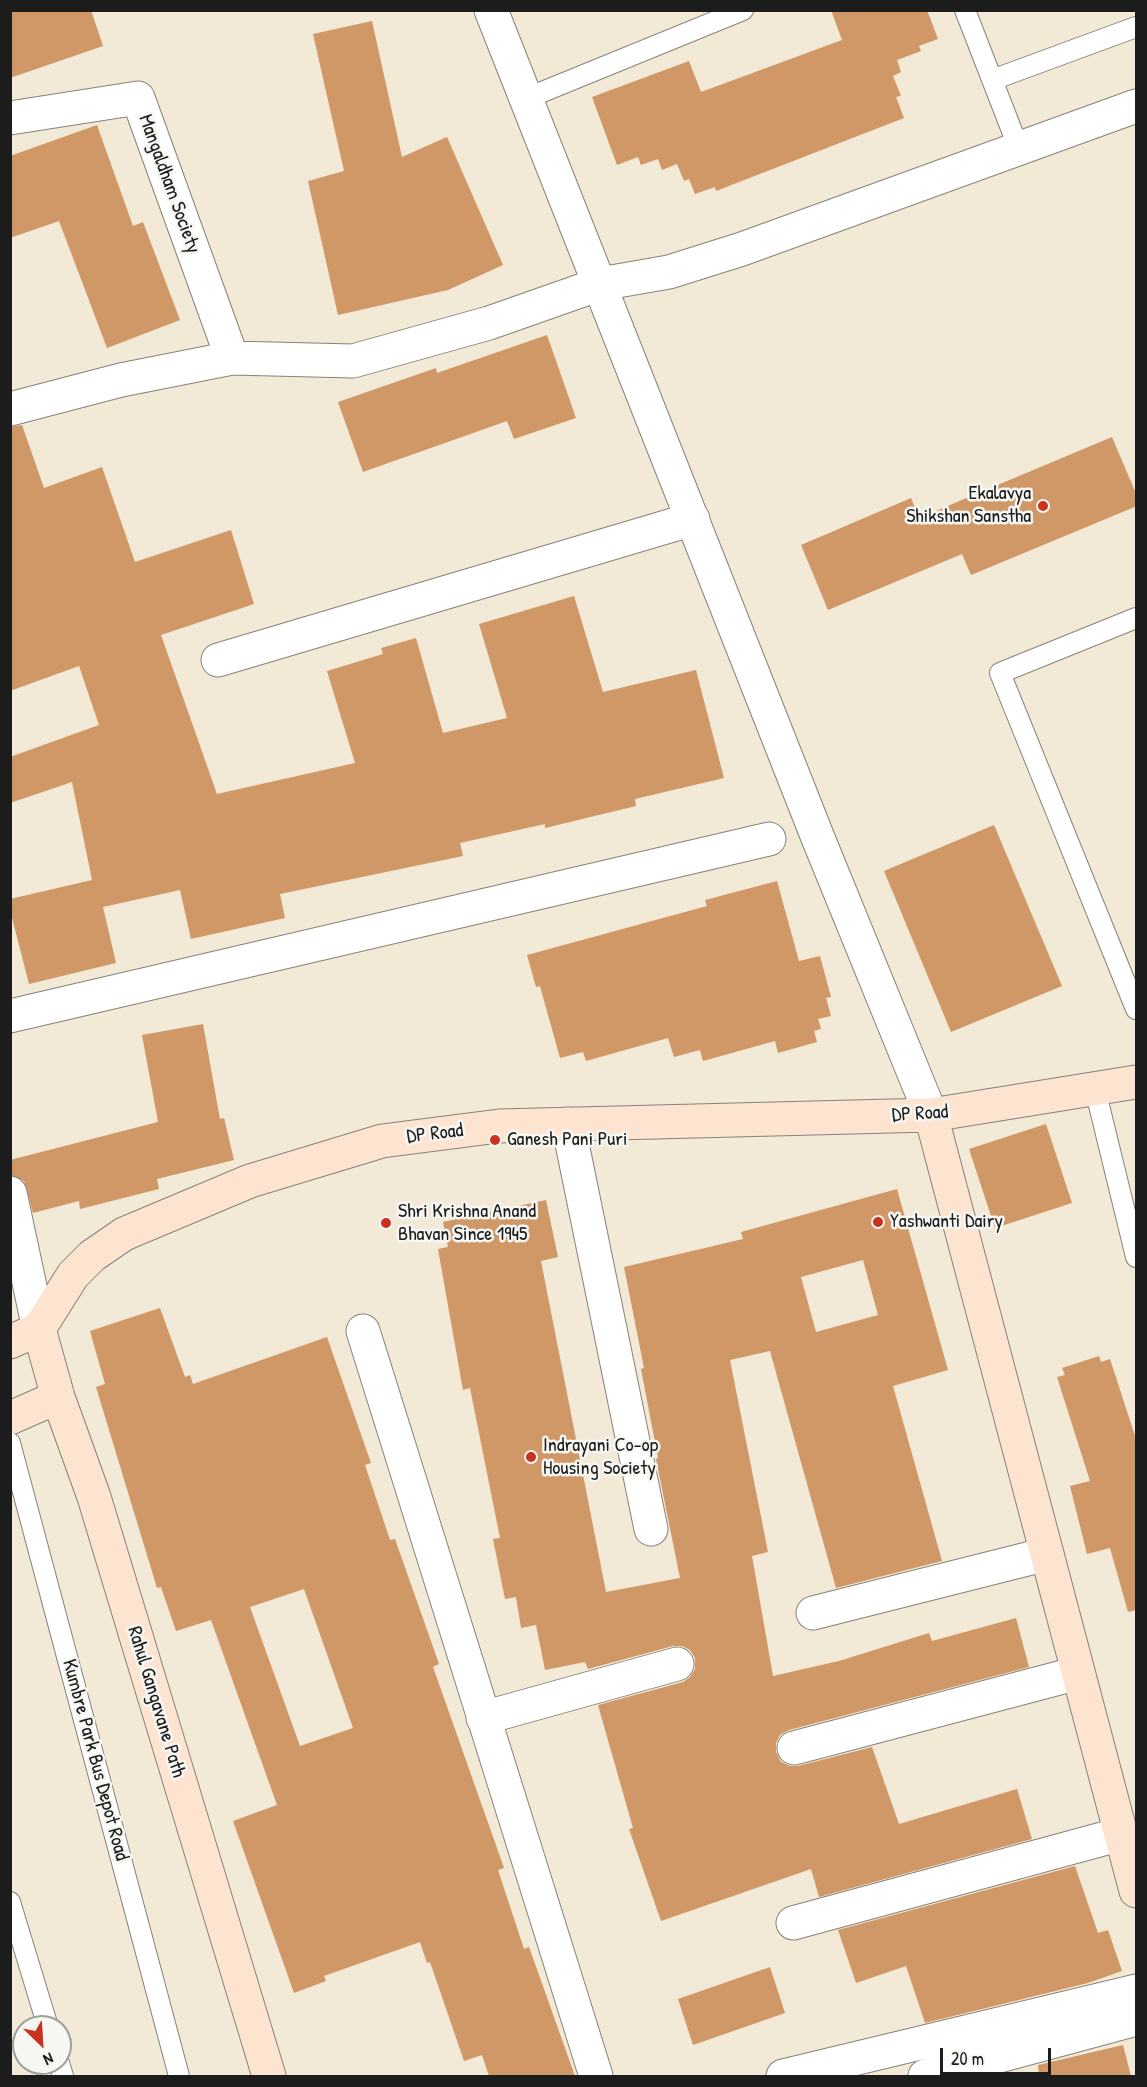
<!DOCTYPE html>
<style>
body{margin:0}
#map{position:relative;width:1147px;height:2087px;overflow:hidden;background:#f2e9d6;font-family:"Patrick Hand",sans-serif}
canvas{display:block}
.frame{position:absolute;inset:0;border:12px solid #1c1c1c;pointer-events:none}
.north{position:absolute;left:12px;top:2015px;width:60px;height:60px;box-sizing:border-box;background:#f6f6f2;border:2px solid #9f9f9c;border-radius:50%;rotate:155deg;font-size:16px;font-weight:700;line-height:24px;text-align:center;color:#1c1c1c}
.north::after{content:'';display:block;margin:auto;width:21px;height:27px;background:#c8321e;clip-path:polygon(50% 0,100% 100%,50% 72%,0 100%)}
.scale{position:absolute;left:940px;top:2048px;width:111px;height:27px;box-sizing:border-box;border:3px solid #1c1c1c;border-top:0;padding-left:8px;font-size:18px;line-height:21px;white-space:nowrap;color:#1c1c1c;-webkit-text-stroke:4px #f6f6f2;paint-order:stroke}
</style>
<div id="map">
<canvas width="1147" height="2087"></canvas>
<div class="frame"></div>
<div class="north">N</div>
<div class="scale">20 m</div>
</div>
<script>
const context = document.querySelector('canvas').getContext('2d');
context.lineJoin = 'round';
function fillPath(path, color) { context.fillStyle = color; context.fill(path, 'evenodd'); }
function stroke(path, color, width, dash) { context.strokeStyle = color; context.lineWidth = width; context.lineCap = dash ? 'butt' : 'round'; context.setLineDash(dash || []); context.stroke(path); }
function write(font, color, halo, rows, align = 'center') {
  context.font = font + ' "Patrick Hand",sans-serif'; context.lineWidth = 5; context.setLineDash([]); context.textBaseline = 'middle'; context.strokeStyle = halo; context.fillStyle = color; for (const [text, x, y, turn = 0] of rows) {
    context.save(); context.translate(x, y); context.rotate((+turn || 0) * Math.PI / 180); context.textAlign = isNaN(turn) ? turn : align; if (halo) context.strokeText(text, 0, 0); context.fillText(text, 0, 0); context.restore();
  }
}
fillPath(new Path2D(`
 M 10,10 L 91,10 L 103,46 L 10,78 Z
 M 831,10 L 927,10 L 938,39 L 919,46 L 921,51 L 897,60 L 901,72 L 893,76 L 901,96 L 896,97 L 904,118 L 716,191 L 715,187 L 695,194 L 689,179 L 684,181 L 677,164 L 662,170 L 658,159 L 641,165 L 638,157 L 617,165 L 592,97 L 689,61 L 701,92 L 842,40 Z
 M 372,21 L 402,157 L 447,137 L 503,265 L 448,290 L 338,315 L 308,181 L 344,171 L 313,34 Z
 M 97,125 L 133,226 L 143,222 L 180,320 L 107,348 L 59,221 L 10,238 L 10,156 Z
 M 547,335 L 576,418 L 514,439 L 507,421 L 363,472 L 338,402 L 436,368 L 437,373 Z
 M 22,425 L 44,488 L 102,467 L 135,562 L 231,530 L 254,604 L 161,635 L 217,794 L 355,763 L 327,671 L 383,654 L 381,648 L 416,638 L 443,733 L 507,718 L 479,624 L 574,596 L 603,692 L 696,670 L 724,778 L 635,799 L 636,806 L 545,828 L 545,824 L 460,843 L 463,856 L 280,894 L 285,918 L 191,939 L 180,890 L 103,907 L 116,963 L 29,984 L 10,910 L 10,899 L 92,880 L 72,782 L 10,803 L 10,757 L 99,725 L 79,666 L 10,691 L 10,427 Z
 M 1112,437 L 1137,496 L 1137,506 L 971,575 L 962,554 L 828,610 L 801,545 L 911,498 L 919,518 Z
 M 994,825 L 1062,986 L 951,1032 L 884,871 Z
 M 777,881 L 799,961 L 820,956 L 831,997 L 826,998 L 831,1016 L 818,1019 L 821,1029 L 814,1031 L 817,1042 L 778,1053 L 775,1041 L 703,1061 L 700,1050 L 674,1057 L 668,1038 L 586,1061 L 583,1052 L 560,1058 L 540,986 L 536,987 L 527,955 L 707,906 L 705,900 Z
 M 203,1024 L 220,1119 L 224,1118 L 234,1160 L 157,1179 L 159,1189 L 80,1209 L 79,1201 L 33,1213 L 24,1181 L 10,1175 L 10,1160 L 158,1122 L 142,1035 Z
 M 1046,1124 L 1072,1203 L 995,1228 L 969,1149 Z
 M 897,1189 L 948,1370 L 893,1386 L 942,1561 L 836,1588 L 770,1351 L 730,1360 L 768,1552 L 752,1556 L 773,1676 L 839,1661 L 929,1633 L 932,1641 L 1016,1618 L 1029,1667 L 789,1730 L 780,1735 L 776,1743 L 776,1752 L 781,1762 L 790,1766 L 798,1766 L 872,1747 L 899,1824 L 1017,1789 L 1032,1839 L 819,1897 L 811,1869 L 661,1921 L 629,1829 L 633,1828 L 598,1705 L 683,1682 L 690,1677 L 695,1669 L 695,1658 L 690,1650 L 682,1646 L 673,1646 L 588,1669 L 585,1662 L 545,1670 L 536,1625 L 521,1628 L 516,1597 L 505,1599 L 493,1539 L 500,1538 L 470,1388 L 463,1390 L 438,1249 L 448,1247 L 443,1222 L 546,1200 L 558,1257 L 541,1261 L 606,1592 L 680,1578 L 656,1459 L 658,1458 L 641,1369 L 644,1368 L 624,1267 L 743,1239 L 741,1232 ZM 863,1260 L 878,1315 L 816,1332 L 801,1277 Z
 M 160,1308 L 185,1377 L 190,1375 L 193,1384 L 327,1337 L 371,1463 L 365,1465 L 390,1540 L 395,1539 L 439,1664 L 433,1667 L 504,1868 L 498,1870 L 524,1949 L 529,1947 L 575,2076 L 489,2076 L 482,2055 L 464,2061 L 430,1962 L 427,1963 L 420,1942 L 324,1976 L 326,1981 L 294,1993 L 233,1821 L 277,1805 L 211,1620 L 176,1631 L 161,1587 L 157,1588 L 96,1387 L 105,1384 L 90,1331 ZM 304,1589 L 353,1728 L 300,1746 L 250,1607 Z
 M 1099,1356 L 1101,1362 L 1110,1359 L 1137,1442 L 1137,1610 L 1128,1612 L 1110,1548 L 1087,1554 L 1070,1486 L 1090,1481 L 1057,1377 L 1065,1375 L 1062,1368 Z
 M 1075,1866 L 1098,1933 L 1108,1930 L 1122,1971 L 1088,1983 L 925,2023 L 906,1966 L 856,1983 L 838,1930 Z
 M 770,1967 L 785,2013 L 693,2045 L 678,1999 Z
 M 1123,2045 L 1131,2076 L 1039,2076 L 1038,2065 Z`), '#d09867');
const lane = new Path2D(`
 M 965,10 L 1019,149
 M 992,80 L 1136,27
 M 525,99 L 743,10
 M 1136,618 L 1000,673 L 1136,1009
 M 1095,1089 L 1136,1257
 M 10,1443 L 179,2076
 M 10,1902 L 48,2027
 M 59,2063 L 63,2076`);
const street = new Path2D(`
 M 491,10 L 818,838 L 931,1115
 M 10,118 L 138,98 L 232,358
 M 10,409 L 121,380 L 232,358 L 353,361 L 489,323 L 600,284 L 669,272 L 742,249 L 1136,106
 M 218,660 L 693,519
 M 10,1016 L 769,839
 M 568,1124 L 651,1529
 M 10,1193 L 39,1329
 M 363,1331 L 596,2076
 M 813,1613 L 1047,1554
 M 483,1718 L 677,1664
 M 794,1748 L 1078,1673
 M 793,1923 L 1121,1834
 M 783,2076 L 1136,1991
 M 925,2076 L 1136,2019`);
const secondary = new Path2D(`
 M 931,1115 L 1136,1891
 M 39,1329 L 58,1397 L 94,1497 L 269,2076
 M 10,1342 L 39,1329 L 73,1275 L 92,1256 L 124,1234 L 250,1181 L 382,1141 L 499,1126 L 931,1115 L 1136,1082
 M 10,1418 L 58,1397`);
stroke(lane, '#878279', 22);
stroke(street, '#878279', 35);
stroke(secondary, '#878279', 35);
stroke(lane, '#fff', 20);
stroke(street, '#fff', 33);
stroke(secondary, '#fde4d1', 33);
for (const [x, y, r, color] of [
 [1043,506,6,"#c8321e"],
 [495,1140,6,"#c8321e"],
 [878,1222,6,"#c8321e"],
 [386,1223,6,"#c8321e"],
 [531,1457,6,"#c8321e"]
]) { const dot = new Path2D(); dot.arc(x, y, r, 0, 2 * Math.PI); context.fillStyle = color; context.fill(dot); stroke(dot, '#f6f6f2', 2); }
write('20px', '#1c1c1c', '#f6f6f2', [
 ["Mangaldham Society",169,184,70],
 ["DP Road",920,1114,-4],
 ["DP Road",435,1134,-7],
 ["Rahul Gangavane Path",156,1702,73],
 ["Kumbre Park Bus Depot Road",95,1760,75]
]);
write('20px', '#1c1c1c', '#f6f6f2', [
 ["Ekalavya",1031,494,"right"],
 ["Shikshan Sanstha",1031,517,"right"],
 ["Ganesh Pani Puri",507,1140],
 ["Shri Krishna Anand",398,1212],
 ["Bhavan Since 1945",398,1235],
 ["Yashwanti Dairy",890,1222],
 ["Indrayani Co-op",543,1446],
 ["Housing Society",543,1469]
], 'left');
</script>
